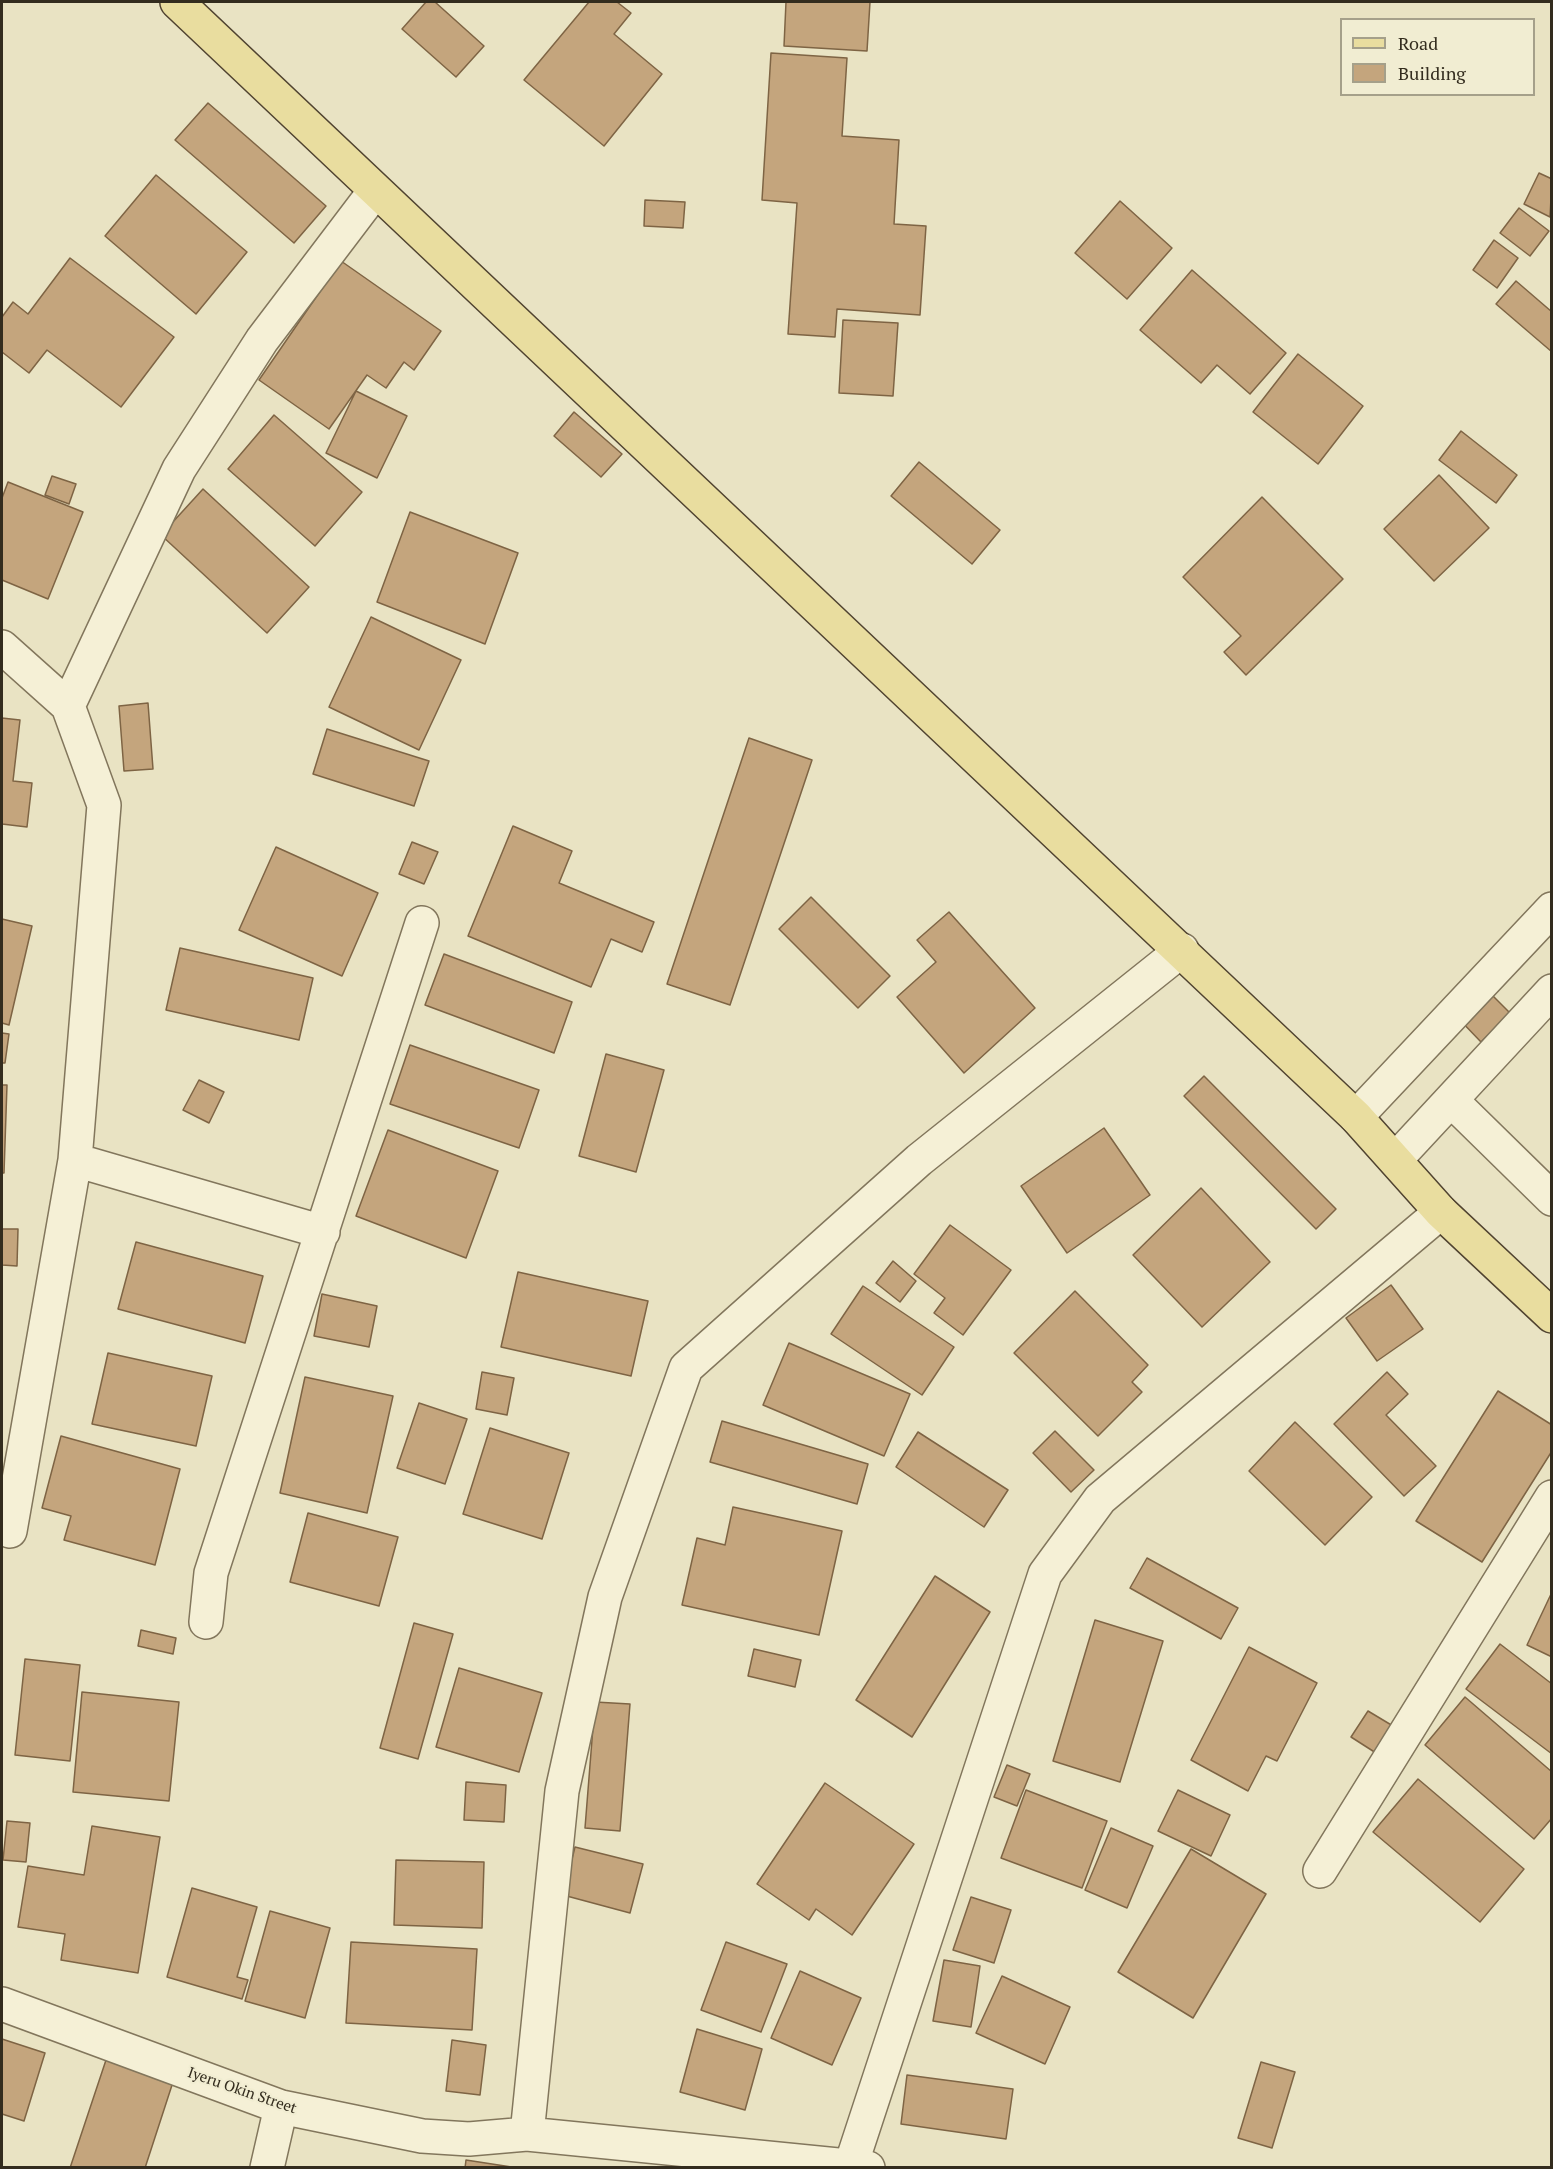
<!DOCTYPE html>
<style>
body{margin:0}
#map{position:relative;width:1553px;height:2169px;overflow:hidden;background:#e9e3c3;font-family:"PT Serif",serif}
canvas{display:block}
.frame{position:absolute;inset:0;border:3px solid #332c1e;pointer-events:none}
.legend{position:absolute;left:1340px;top:18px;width:195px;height:78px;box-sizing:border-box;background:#f1edd2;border:2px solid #a5a08a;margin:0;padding:8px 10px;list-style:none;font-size:18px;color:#332c1e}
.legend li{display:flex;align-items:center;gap:12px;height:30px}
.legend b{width:30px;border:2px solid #a5a08a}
</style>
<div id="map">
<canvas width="1553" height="2169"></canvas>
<div class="frame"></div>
<ul class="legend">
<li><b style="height:8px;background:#e9dd9f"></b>Road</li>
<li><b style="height:16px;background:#c4a57d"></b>Building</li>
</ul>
</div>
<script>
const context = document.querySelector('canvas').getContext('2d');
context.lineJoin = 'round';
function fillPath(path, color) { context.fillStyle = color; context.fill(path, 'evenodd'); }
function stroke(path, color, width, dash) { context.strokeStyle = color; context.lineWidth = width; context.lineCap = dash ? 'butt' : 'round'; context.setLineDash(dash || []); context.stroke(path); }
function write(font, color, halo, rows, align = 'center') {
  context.font = font + ' "PT Serif",serif'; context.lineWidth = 4.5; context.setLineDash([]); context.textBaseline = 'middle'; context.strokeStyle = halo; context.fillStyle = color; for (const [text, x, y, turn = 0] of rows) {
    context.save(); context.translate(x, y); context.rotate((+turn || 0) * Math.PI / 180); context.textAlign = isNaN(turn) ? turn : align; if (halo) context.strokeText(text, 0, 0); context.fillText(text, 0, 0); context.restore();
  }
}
const building = new Path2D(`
 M 426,2 L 435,2 L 484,46 L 456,77 L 402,29 Z
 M 589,2 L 617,2 L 631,13 L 614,34 L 662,74 L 604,146 L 524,80 Z
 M 786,2 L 870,2 L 867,51 L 784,46 Z
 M 771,53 L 847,58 L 842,136 L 899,140 L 894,224 L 926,226 L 920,315 L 837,309 L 835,337 L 788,334 L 797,203 L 762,200 Z
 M 208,103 L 326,206 L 294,243 L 175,140 Z
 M 1539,173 L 1552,179 L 1550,217 L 1524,204 Z
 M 156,175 L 247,252 L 196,314 L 105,236 Z
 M 645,200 L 685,202 L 683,228 L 644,226 Z
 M 1120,201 L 1172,248 L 1127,299 L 1075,253 Z
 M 1519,208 L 1549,231 L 1530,256 L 1500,233 Z
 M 1494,240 L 1518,258 L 1497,288 L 1473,270 Z
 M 70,258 L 174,337 L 121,407 L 47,350 L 29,373 L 2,352 L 2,317 L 13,302 L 28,314 Z
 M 341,261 L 441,331 L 414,370 L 404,362 L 386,388 L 367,375 L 329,429 L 259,380 Z
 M 1192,270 L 1286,353 L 1250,394 L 1217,365 L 1201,383 L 1140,330 Z
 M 1516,281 L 1552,312 L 1552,352 L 1496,304 Z
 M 843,320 L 898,323 L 893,396 L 839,393 Z
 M 1298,354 L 1363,406 L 1318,464 L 1253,412 Z
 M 356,391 L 407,416 L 377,478 L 326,453 Z
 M 574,412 L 622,454 L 601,477 L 554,436 Z
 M 274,415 L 362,492 L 315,546 L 228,469 Z
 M 1461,431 L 1517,475 L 1496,503 L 1439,460 Z
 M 919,462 L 1000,530 L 972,564 L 891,496 Z
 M 1439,475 L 1489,528 L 1434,581 L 1384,529 Z
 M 52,476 L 76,484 L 69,504 L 45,495 Z
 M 8,482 L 83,512 L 48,599 L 2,580 L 2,498 Z
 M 203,489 L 309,587 L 267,633 L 161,535 Z
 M 1262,497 L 1343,579 L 1246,675 L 1224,652 L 1241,636 L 1183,577 Z
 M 410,512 L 518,553 L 485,644 L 377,602 Z
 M 371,617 L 461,660 L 419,750 L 329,707 Z
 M 148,703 L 153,769 L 124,771 L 119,706 Z
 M 2,718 L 20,720 L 13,781 L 32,783 L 27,827 L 2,824 Z
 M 327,729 L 429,761 L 414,806 L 313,774 Z
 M 749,738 L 812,760 L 730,1005 L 667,984 Z
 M 513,826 L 572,851 L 559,883 L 654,922 L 642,952 L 611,939 L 591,987 L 468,936 Z
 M 412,842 L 438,852 L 424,884 L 399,874 Z
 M 276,847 L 378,893 L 342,976 L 239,930 Z
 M 811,897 L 890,976 L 858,1008 L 779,929 Z
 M 949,912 L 1035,1008 L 964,1073 L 897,997 L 936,962 L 917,940 Z
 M 2,919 L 32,926 L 9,1025 L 2,1023 Z
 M 180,948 L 313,978 L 299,1040 L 166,1010 Z
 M 444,954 L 572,1002 L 554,1053 L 425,1005 Z
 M 1486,989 L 1510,1013 L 1481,1042 L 1458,1018 Z
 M 2,1033 L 9,1034 L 5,1063 L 2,1063 Z
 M 410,1045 L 539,1090 L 519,1148 L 390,1104 Z
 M 606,1054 L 664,1070 L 636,1172 L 579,1156 Z
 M 1204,1076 L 1336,1209 L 1316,1229 L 1184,1096 Z
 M 199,1080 L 224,1092 L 209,1123 L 183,1110 Z
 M 2,1085 L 7,1085 L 4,1173 L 2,1173 Z
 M 1104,1128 L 1150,1195 L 1067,1253 L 1021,1186 Z
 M 388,1130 L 498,1171 L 466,1258 L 356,1216 Z
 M 1201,1188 L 1270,1262 L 1202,1327 L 1133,1255 Z
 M 950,1225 L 1011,1270 L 963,1335 L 934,1313 L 945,1298 L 914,1274 Z
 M 2,1229 L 18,1229 L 17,1266 L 2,1265 Z
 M 136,1242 L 263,1276 L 245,1343 L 118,1309 Z
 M 893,1261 L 916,1281 L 900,1302 L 876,1283 Z
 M 518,1272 L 648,1301 L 631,1376 L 501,1347 Z
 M 1391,1285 L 1423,1329 L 1377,1361 L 1346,1318 Z
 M 863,1286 L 954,1347 L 922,1395 L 831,1334 Z
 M 1075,1291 L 1148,1365 L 1132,1382 L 1142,1392 L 1098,1436 L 1014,1353 Z
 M 322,1294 L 377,1306 L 369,1347 L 314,1336 Z
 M 789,1343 L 910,1394 L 884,1456 L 763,1405 Z
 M 108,1353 L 212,1376 L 196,1446 L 92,1424 Z
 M 482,1372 L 514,1378 L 507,1415 L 476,1409 Z
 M 1387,1372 L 1408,1394 L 1386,1415 L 1436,1466 L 1404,1496 L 1334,1424 Z
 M 305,1377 L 393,1396 L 367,1513 L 280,1493 Z
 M 1498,1391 L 1552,1425 L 1552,1451 L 1482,1562 L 1416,1521 Z
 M 419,1403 L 467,1419 L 445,1484 L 397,1468 Z
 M 722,1421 L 868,1464 L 857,1504 L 710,1462 Z
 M 1295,1422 L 1372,1497 L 1325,1545 L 1249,1471 Z
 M 490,1428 L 569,1453 L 542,1539 L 463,1514 Z
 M 1055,1431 L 1094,1470 L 1071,1492 L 1033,1453 Z
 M 918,1432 L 1008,1490 L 984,1527 L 896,1467 Z
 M 61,1436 L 180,1469 L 155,1565 L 64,1540 L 71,1516 L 42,1508 Z
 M 733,1507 L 842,1531 L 819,1635 L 682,1605 L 697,1538 L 725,1545 Z
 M 308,1513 L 398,1537 L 379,1606 L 290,1582 Z
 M 1147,1558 L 1238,1608 L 1221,1639 L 1130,1588 Z
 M 935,1576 L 990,1612 L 912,1737 L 856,1700 Z
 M 1552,1592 L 1552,1657 L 1527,1645 Z
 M 1095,1620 L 1163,1641 L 1120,1782 L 1053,1761 Z
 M 414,1623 L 453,1634 L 418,1759 L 380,1748 Z
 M 141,1630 L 176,1638 L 173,1654 L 138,1646 Z
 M 1500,1644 L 1552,1684 L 1552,1754 L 1466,1689 Z
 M 1249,1647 L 1317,1683 L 1277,1761 L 1266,1756 L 1248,1791 L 1191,1760 Z
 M 754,1649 L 801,1660 L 795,1687 L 748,1676 Z
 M 25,1659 L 80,1665 L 70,1761 L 15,1755 Z
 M 459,1668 L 542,1693 L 519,1772 L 436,1747 Z
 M 82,1692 L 179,1702 L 169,1801 L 73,1792 Z
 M 1465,1697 L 1552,1772 L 1552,1818 L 1534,1839 L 1425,1745 Z
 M 595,1702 L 630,1704 L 620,1831 L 585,1828 Z
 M 1368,1711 L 1393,1726 L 1376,1753 L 1351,1737 Z
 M 1007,1765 L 1030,1774 L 1017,1806 L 994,1797 Z
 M 1418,1779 L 1524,1869 L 1480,1922 L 1373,1832 Z
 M 466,1782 L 506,1785 L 504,1822 L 464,1820 Z
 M 825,1783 L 914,1844 L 852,1935 L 816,1909 L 809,1920 L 757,1884 Z
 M 1026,1790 L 1107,1821 L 1082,1888 L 1001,1858 Z
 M 1178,1790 L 1230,1815 L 1211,1856 L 1158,1831 Z
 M 7,1821 L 30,1823 L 26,1862 L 3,1860 Z
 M 92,1826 L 160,1837 L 138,1973 L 61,1960 L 65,1934 L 18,1927 L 28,1866 L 84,1875 Z
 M 1111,1828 L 1153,1846 L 1127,1908 L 1085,1890 Z
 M 575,1847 L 643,1864 L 630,1913 L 563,1895 Z
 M 1191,1849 L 1266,1894 L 1193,2018 L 1118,1972 Z
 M 396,1860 L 484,1862 L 482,1928 L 394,1925 Z
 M 192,1888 L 257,1907 L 237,1977 L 248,1980 L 242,1999 L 167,1977 Z
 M 971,1897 L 1011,1910 L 994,1963 L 953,1950 Z
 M 270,1911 L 330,1928 L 305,2018 L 245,2001 Z
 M 351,1942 L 477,1949 L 472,2030 L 346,2023 Z
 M 726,1942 L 787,1964 L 761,2032 L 701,2010 Z
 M 944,1960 L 980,1966 L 971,2027 L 933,2021 Z
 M 800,1971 L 861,1998 L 832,2065 L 771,2038 Z
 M 1002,1976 L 1070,2007 L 1045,2064 L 976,2033 Z
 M 697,2029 L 762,2049 L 745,2110 L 680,2092 Z
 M 2,2039 L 45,2053 L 24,2121 L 2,2114 Z
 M 452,2040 L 486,2045 L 480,2095 L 446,2091 Z
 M 106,2060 L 173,2082 L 145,2168 L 70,2168 Z
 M 1261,2062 L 1295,2072 L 1272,2148 L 1238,2138 Z
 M 907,2075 L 1013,2089 L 1006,2139 L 901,2124 Z
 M 466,2160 L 518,2168 L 465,2168 Z`);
fillPath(building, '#c4a57d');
stroke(building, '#7e6444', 1.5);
const minor = new Path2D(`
 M 2,647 L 68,706 L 104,805 L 75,1160 L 10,1531
 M 68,706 L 179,469 L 262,340 L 375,191
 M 1451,1100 L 1552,1199
 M 1356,1117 L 1552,909
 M 75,1160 L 323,1232
 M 1395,1160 L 1552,991
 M 206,1622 L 211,1573 L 422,923
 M 1320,1871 L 1552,1497
 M 2,2004 L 281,2107 L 422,2136 L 469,2139 L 527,2134 L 868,2168
 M 527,2134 L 562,1791 L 605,1597 L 686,1368 L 919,1160 L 1182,950
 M 851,2165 L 1045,1574 L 1100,1499 L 1441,1212
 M 267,2168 L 281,2107`);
const major = new Path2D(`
 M 177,2 L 1356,1117 L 1441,1212 L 1552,1316`);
stroke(minor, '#82765c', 36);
stroke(major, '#504330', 36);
stroke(minor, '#f5f0d6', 33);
stroke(major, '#e9dd9f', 33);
write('15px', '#332c1e', '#f1edd2', [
 ["Iyeru Okin Street",242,2091,19]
]);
</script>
